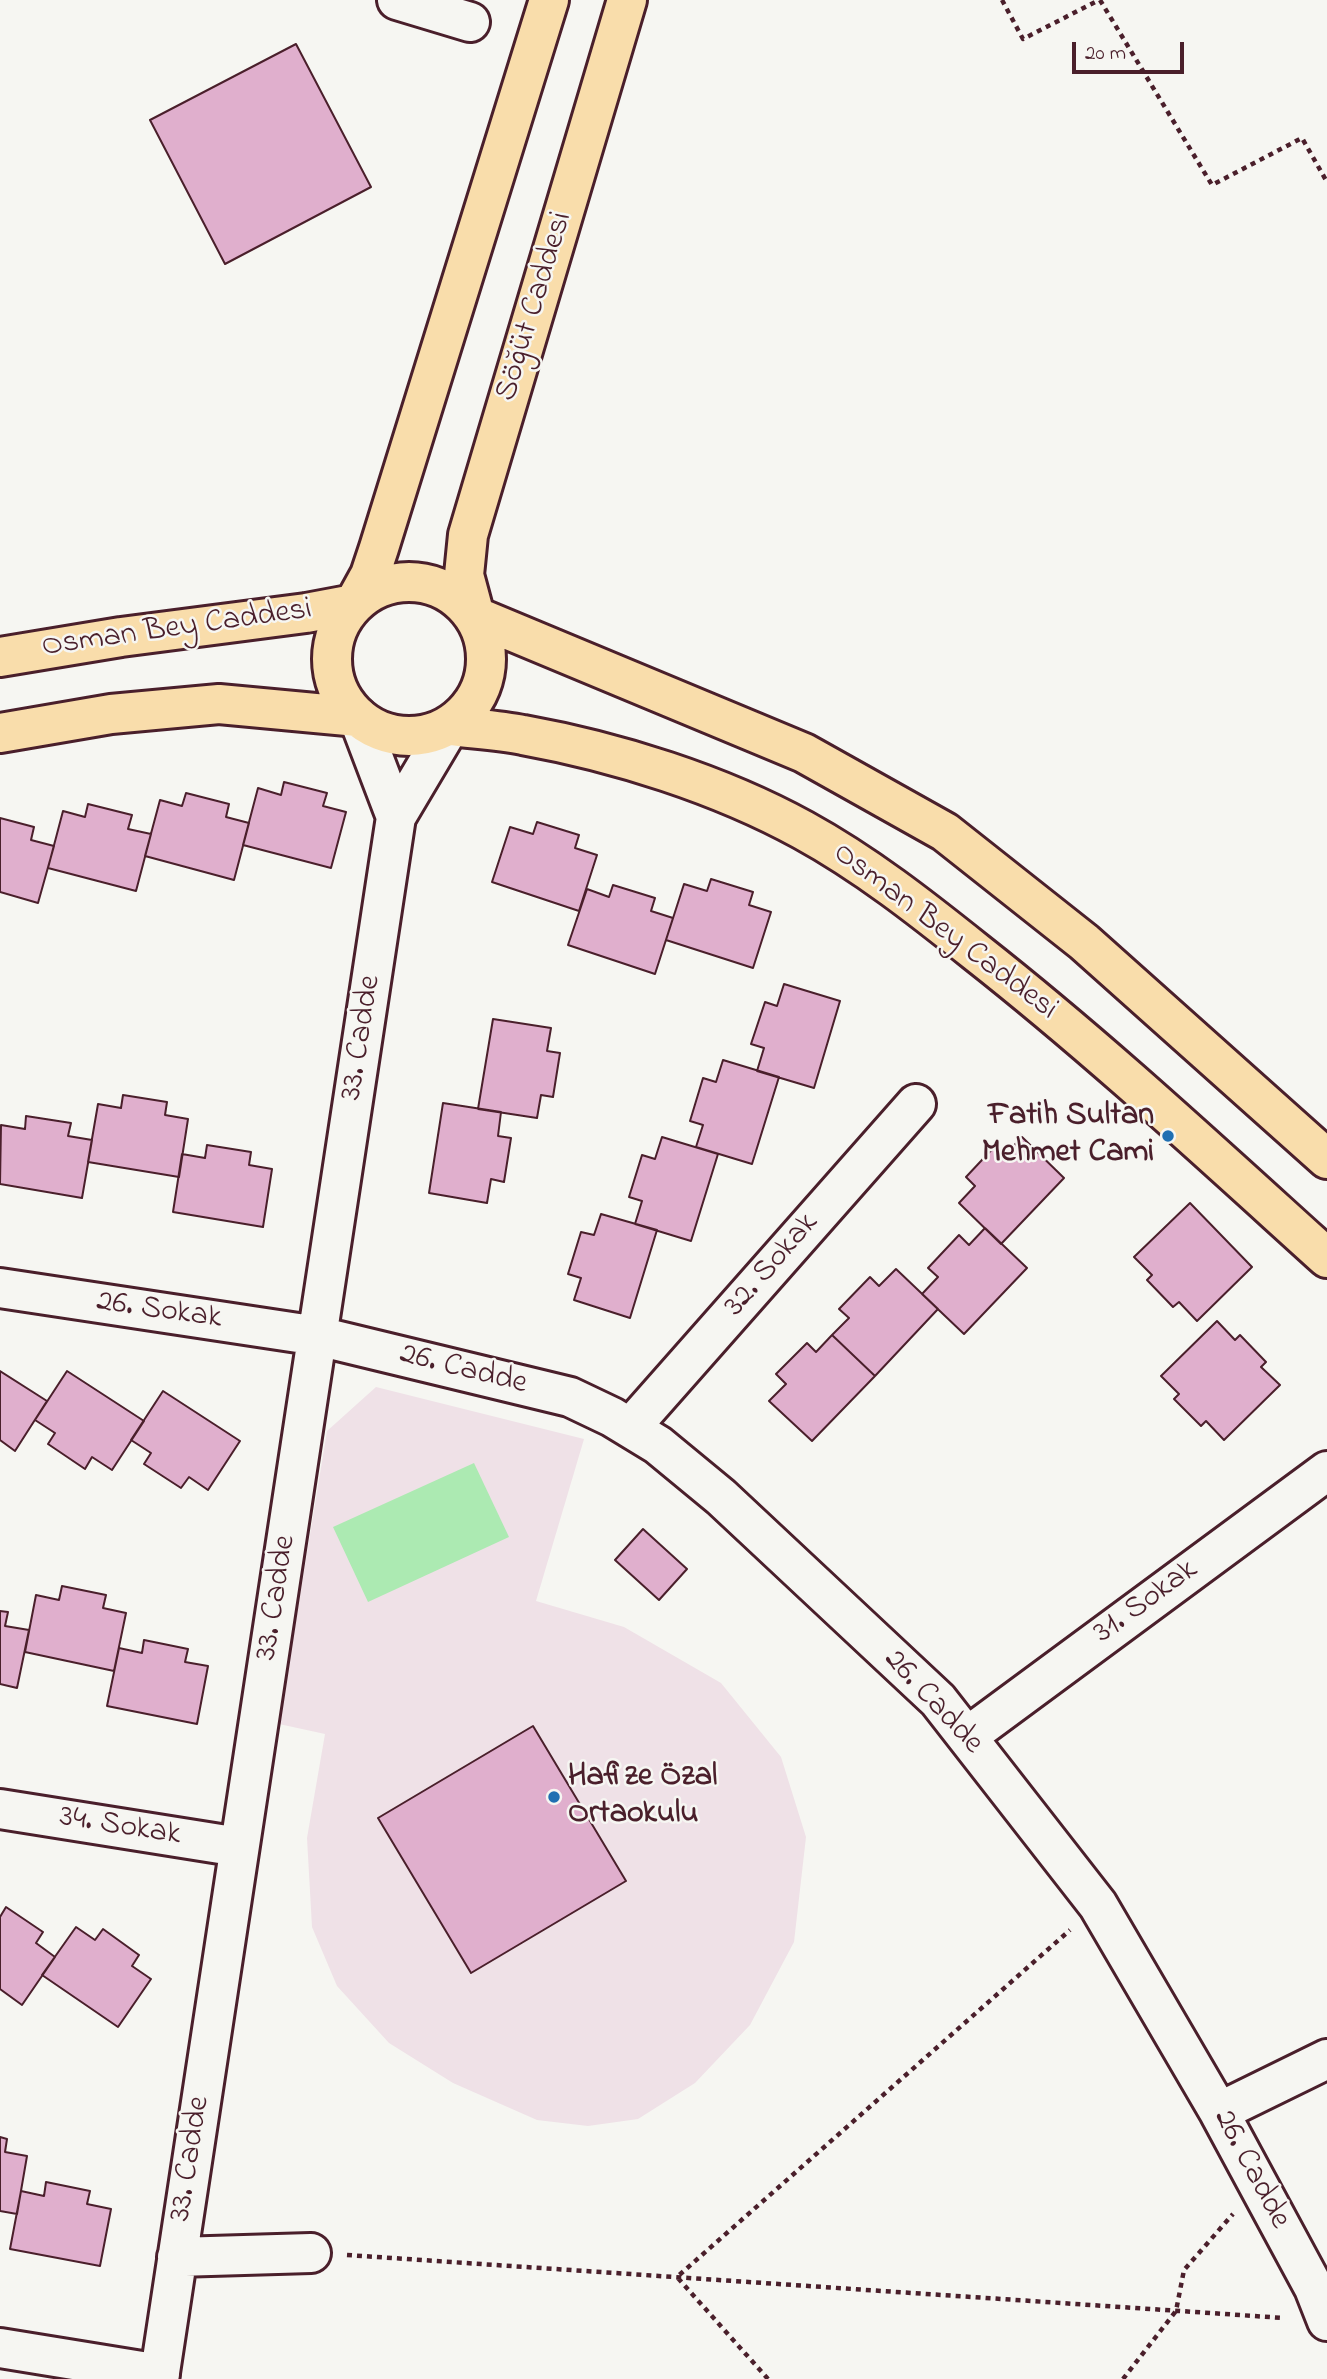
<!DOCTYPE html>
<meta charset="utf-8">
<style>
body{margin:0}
#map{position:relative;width:1327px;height:2379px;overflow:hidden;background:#f6f6f2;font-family:"Indie Flower",sans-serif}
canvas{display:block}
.scale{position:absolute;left:1072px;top:42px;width:112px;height:32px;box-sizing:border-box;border:4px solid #4a1f2b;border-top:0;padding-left:9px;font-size:21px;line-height:24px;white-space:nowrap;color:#4a1f2b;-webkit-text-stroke:5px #f6f6f2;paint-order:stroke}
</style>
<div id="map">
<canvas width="1327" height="2379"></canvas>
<div class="scale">20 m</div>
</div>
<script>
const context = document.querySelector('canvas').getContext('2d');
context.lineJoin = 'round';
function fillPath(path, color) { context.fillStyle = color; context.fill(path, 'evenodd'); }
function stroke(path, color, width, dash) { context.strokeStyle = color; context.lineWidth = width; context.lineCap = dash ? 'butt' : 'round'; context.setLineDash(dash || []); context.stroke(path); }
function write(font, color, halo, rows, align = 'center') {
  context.font = font + ' "Indie Flower",sans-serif'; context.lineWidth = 5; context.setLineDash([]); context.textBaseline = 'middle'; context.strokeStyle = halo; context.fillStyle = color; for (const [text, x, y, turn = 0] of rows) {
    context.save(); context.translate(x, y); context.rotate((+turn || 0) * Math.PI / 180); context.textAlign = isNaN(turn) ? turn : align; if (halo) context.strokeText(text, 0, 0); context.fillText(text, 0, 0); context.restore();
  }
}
fillPath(new Path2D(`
 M 376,1387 L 584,1439 L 536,1601 L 624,1627 L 721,1683 L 781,1757 L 806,1837 L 794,1942 L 750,2025 L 695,2083 L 638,2119 L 588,2126 L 537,2120 L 453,2083 L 389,2043 L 337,1986 L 312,1927 L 307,1838 L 325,1734 L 279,1724 L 327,1431 Z`), '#efe1e7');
fillPath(new Path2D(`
 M 474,1463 L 509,1537 L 368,1602 L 333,1527 Z`), '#aceab2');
const building = new Path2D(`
 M 296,44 L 371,187 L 225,264 L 150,120 Z
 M 284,782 L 327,793 L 323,806 L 346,812 L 331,868 L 243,845 L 258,788 L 281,795 Z
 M 186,793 L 229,804 L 226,817 L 249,823 L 234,880 L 145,856 L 160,800 L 182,806 Z
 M 88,804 L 132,815 L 128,829 L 151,834 L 136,891 L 48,868 L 63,811 L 85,817 Z
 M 0,818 L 34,827 L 31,840 L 54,846 L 38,903 L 0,892 Z
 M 537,822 L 579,835 L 575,848 L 597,855 L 579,911 L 492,882 L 510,827 L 533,834 Z
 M 711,879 L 753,892 L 749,905 L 771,912 L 753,968 L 666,940 L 684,884 L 707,891 Z
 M 613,885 L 655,898 L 651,911 L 673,918 L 655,974 L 568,945 L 587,889 L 609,897 Z
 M 784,984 L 840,1001 L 814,1088 L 757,1071 L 764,1048 L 751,1044 L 765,1002 L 777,1006 Z
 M 493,1019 L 551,1028 L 547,1051 L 560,1053 L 553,1097 L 541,1095 L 537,1118 L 478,1109 Z
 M 723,1060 L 779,1077 L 752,1164 L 696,1147 L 703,1125 L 690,1121 L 703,1078 L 716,1082 Z
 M 123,1095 L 167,1102 L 165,1115 L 188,1119 L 179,1177 L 88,1162 L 98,1104 L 121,1108 Z
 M 443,1103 L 501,1112 L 498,1136 L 511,1138 L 504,1182 L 491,1179 L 487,1203 L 429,1193 Z
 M 26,1116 L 71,1123 L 68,1136 L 92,1140 L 82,1198 L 0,1184 L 1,1125 L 25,1129 Z
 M 662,1137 L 718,1154 L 691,1241 L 635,1224 L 642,1201 L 629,1197 L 642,1155 L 655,1159 Z
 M 1022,1137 L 1064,1178 L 1001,1244 L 959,1203 L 975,1186 L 966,1177 L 996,1145 L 1006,1154 Z
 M 207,1145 L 251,1152 L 249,1165 L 272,1169 L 263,1227 L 173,1212 L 182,1154 L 205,1158 Z
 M 1190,1203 L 1252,1267 L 1197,1321 L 1179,1302 L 1173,1307 L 1147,1280 L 1152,1275 L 1134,1257 Z
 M 601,1214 L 657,1230 L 630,1318 L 574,1300 L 581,1278 L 568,1274 L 581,1232 L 594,1235 Z
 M 985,1228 L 1027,1268 L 964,1334 L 922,1294 L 938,1277 L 928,1268 L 959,1235 L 969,1245 Z
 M 896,1269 L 938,1309 L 875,1376 L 832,1335 L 849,1318 L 839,1309 L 870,1277 L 879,1286 Z
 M 1217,1321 L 1235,1340 L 1240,1335 L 1266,1362 L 1261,1367 L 1280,1385 L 1224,1440 L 1206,1421 L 1201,1426 L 1174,1399 L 1179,1394 L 1161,1376 Z
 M 832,1335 L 875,1376 L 812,1441 L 769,1401 L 786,1384 L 776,1374 L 807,1343 L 816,1352 Z
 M 0,1371 L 47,1401 L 15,1451 L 0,1440 Z
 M 67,1371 L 144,1421 L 112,1470 L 92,1457 L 85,1469 L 48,1444 L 55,1433 L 35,1420 Z
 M 163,1391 L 240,1441 L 208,1490 L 189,1477 L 181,1488 L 144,1464 L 151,1453 L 131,1440 Z
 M 643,1529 L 687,1569 L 659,1600 L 615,1560 Z
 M 62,1586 L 106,1595 L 103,1608 L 126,1613 L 114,1671 L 25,1652 L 36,1595 L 59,1600 Z
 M 0,1611 L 8,1612 L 5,1626 L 29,1630 L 17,1688 L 0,1684 Z
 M 144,1640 L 188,1649 L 185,1662 L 208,1666 L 197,1724 L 107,1706 L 119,1648 L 142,1653 Z
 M 533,1726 L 626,1881 L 471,1973 L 378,1818 Z
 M 6,1907 L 43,1932 L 36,1943 L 55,1957 L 22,2005 L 0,1989 L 0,1917 Z
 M 76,1927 L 95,1940 L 103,1929 L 139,1955 L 132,1966 L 151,1979 L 118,2027 L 42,1975 Z
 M 0,2137 L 7,2139 L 5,2152 L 27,2156 L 17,2214 L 0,2211 Z
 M 46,2182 L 90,2191 L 87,2204 L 111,2209 L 100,2266 L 10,2249 L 21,2191 L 44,2196 Z`);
fillPath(building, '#e0afcd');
stroke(building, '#4a1f2b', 2);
const minor = new Path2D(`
 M 397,0 L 470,22
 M 358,717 L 396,817 L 450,726
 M 0,1288 L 318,1336 L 570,1397 L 612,1417 L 658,1445 L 721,1497 L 938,1700 L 1098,1905 L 1219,2112 L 1314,2288 L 1327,2321
 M 630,1428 L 916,1104
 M 968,1736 L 1327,1471
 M 0,1809 L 239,1847
 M 1219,2112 L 1327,2059
 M 177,2257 L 311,2253
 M 0,2348 L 160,2374
 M 159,2379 L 396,817`);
const major = new Path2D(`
 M332 659a77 77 0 1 1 154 0a77 77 0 1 1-154 0Z
 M 354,604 L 370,575 L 379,548 L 549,0
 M 475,616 L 804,753 L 945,832 L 1084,942 L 1327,1159
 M 475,616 L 464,575 L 468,535 L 627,0
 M 0,657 L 121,637 L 306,613 L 354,604
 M 450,726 C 474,729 499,730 523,735 C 617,752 719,784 803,830 C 865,864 921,908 976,952 C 1098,1048 1212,1154 1327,1258
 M 0,733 L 111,714 L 219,704 L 358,717`);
stroke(minor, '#4a1f2b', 44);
stroke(major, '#4a1f2b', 44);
stroke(new Path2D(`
 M 1002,0 L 1023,39 L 1099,0
 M 1100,0 L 1212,185 L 1302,138 L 1327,182
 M 347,2255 L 1284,2318
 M 768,2379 L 677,2277 L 1070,1930
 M 1123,2379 L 1176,2311 L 1184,2270 L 1233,2214`), '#4a1f2b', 4.5, [5, 5]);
stroke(minor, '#f6f6f2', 38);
stroke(major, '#f9ddab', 38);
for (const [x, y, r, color] of [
 [1168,1136,7,"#1f6fb2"],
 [554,1797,7,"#1f6fb2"]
]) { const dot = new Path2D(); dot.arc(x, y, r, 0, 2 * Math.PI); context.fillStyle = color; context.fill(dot); stroke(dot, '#f6f6f2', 2.5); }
write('32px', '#4a1f2b', '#f6f6f2', [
 ["Söğüt Caddesi",536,307,-73],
 ["Osman Bey Caddesi",177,630,-8],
 ["Osman Bey Caddesi",944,933,37],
 ["33. Cadde",363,1038,-81],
 ["32. Sokak",773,1266,-49],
 ["26. Sokak",159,1312,8],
 ["26. Cadde",463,1371,14],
 ["33. Cadde",278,1598,-81],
 ["31. Sokak",1147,1603,-36],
 ["26. Cadde",932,1703,47],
 ["34. Sokak",120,1828,9],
 ["33. Cadde",192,2159,-81],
 ["26. Cadde",1250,2170,62]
]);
write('bold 32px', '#4a1f2b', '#f6f6f2', [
 ["Fatih Sultan",1154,1118],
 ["Mehmet Cami",1154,1155],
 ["Hafize Özal",568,1779,"left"],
 ["Ortaokulu",568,1816,"left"]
], 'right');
</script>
